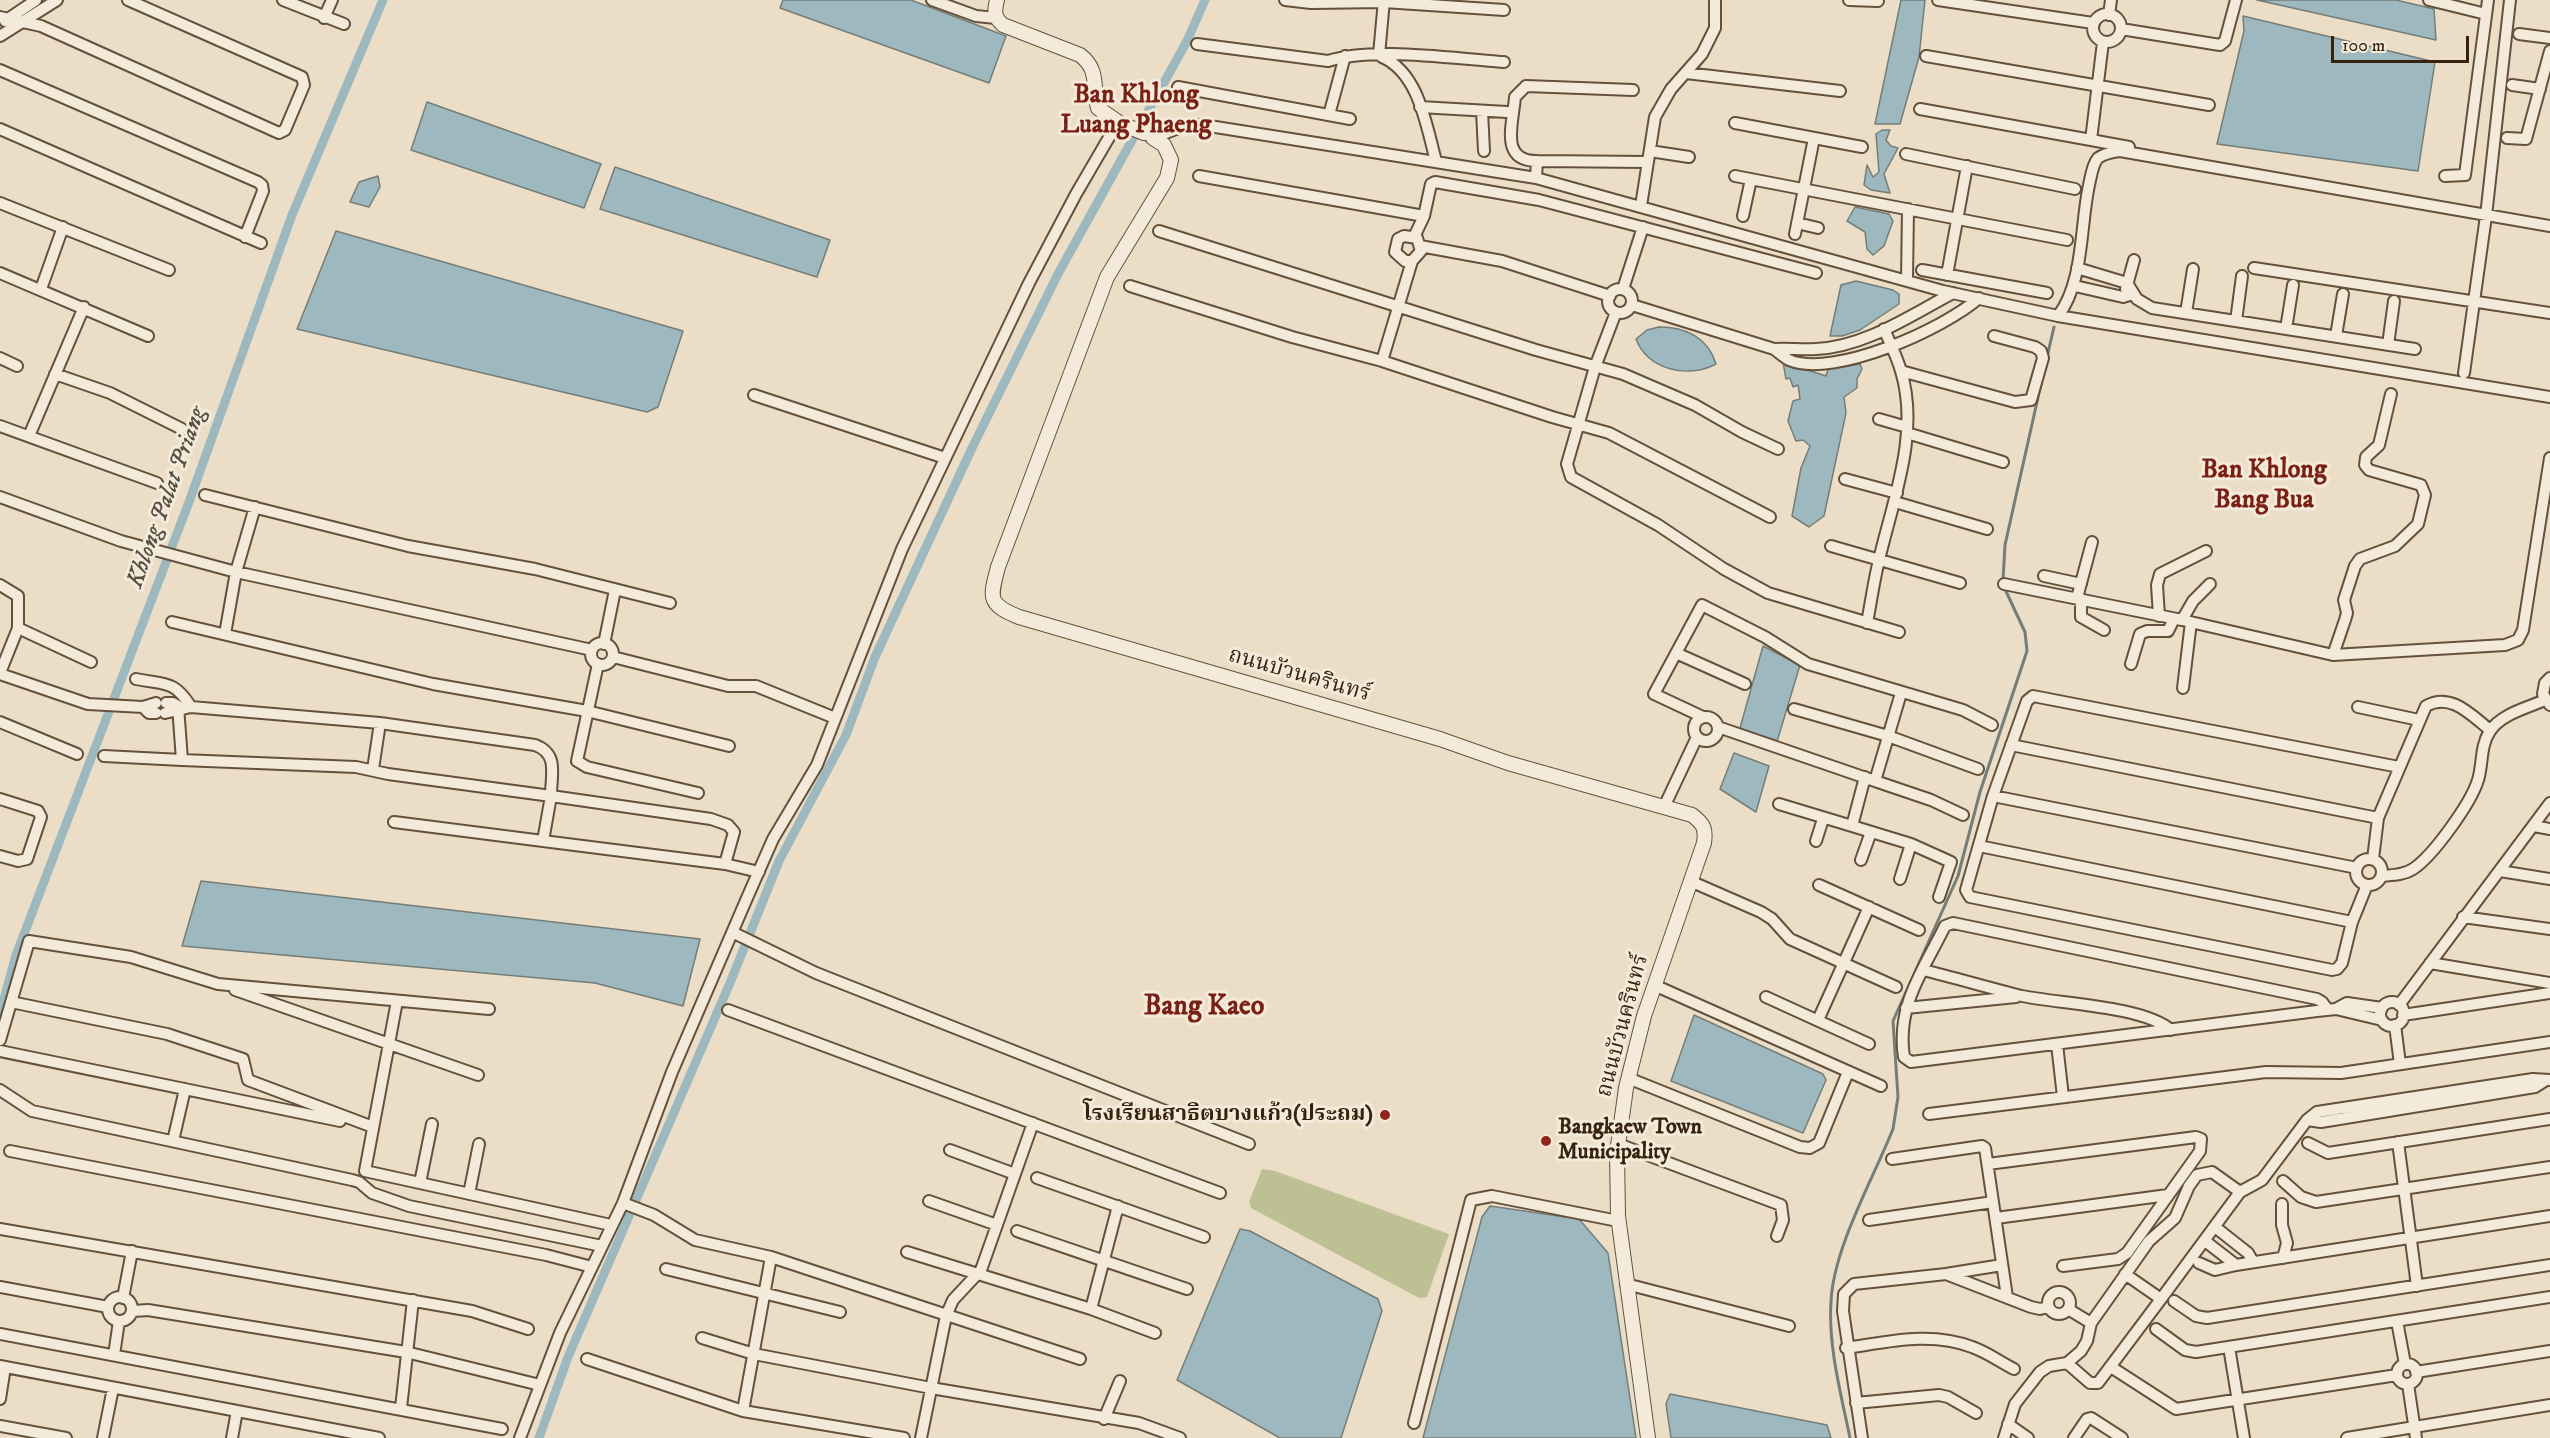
<!DOCTYPE html>
<meta charset="utf-8">
<style>
body{margin:0}
#map{position:relative;width:2550px;height:1438px;overflow:hidden;background:#ecdec6;font-family:"IM FELL DW Pica",serif}
canvas{display:block}
.scale{position:absolute;left:2331px;top:36px;width:138px;height:27px;box-sizing:border-box;border:3px solid #37220d;border-top:0;padding-left:8px;font-size:18px;line-height:21px;white-space:nowrap;color:#37220d;-webkit-text-stroke:4px #f3eada;paint-order:stroke}
</style>
<div id="map">
<canvas width="2550" height="1438"></canvas>
<div class="scale">100 m</div>
</div>
<script>
const context = document.querySelector('canvas').getContext('2d');
context.lineJoin = 'round';
function fillPath(path, color) { context.fillStyle = color; context.fill(path, 'evenodd'); }
function stroke(path, color, width, dash) { context.strokeStyle = color; context.lineWidth = width; context.lineCap = dash ? 'butt' : 'round'; context.setLineDash(dash || []); context.stroke(path); }
function write(font, color, halo, rows, align = 'center') {
  context.font = font + ' "IM FELL DW Pica","Noto Serif Thai",serif'; context.lineWidth = 6; context.setLineDash([]); context.textBaseline = 'middle'; context.strokeStyle = halo; context.fillStyle = color; for (const [text, x, y, turn = 0] of rows) {
    context.save(); context.translate(x, y); context.rotate((+turn || 0) * Math.PI / 180); context.textAlign = isNaN(turn) ? turn : align; if (halo) context.strokeText(text, 0, 0); context.fillText(text, 0, 0); context.restore();
  }
}
fillPath(new Path2D(`
 M 1262,1169 L 1275,1171 L 1449,1234 L 1427,1297 L 1419,1298 L 1251,1208 L 1249,1202 Z`), '#bcc092');
const water = new Path2D(`
 M 783,0 L 911,0 L 1006,36 L 989,83 L 780,8 Z
 M 1901,0 L 1925,0 L 1919,57 L 1900,124 L 1875,124 Z
 M 2257,0 L 2396,0 L 2434,9 L 2436,40 Z
 M 2243,16 L 2435,62 L 2418,171 L 2217,144 L 2244,31 Z
 M 427,102 L 601,164 L 584,208 L 411,150 Z
 M 1882,130 L 1890,130 L 1886,140 L 1891,146 L 1898,148 L 1884,174 L 1890,193 L 1871,190 L 1864,185 L 1867,165 L 1873,177 L 1879,172 L 1876,134 Z
 M 615,167 L 830,240 L 817,277 L 600,209 Z
 M 378,176 L 380,187 L 369,207 L 350,202 L 359,182 Z
 M 1855,207 L 1889,214 L 1893,221 L 1884,246 L 1873,255 L 1867,249 L 1865,232 L 1847,221 Z
 M 336,231 L 683,331 L 658,407 L 647,412 L 297,329 Z
 M 1856,281 L 1893,290 L 1899,294 L 1899,304 L 1860,330 L 1842,336 L 1830,336 L 1841,285 Z
 M 1659,327 C 1685,327 1708,337 1716,364 C 1688,379 1648,370 1636,339 L 1647,330 Z
 M 1783,362 L 1826,376 L 1828,369 L 1860,364 L 1862,369 L 1857,379 L 1857,388 L 1844,397 L 1846,413 L 1824,516 L 1809,527 L 1792,516 L 1801,468 L 1810,446 L 1803,440 L 1796,441 L 1788,421 L 1793,401 L 1800,399 L 1798,385 L 1793,387 L 1790,378 L 1786,379 Z
 M 1763,646 L 1800,665 L 1776,745 L 1740,728 Z
 M 1734,753 L 1769,766 L 1756,812 L 1720,789 Z
 M 201,881 L 700,939 L 683,1006 L 595,983 L 182,946 Z
 M 1694,1015 L 1823,1074 L 1826,1080 L 1803,1133 L 1671,1081 Z
 M 1490,1206 L 1579,1219 L 1608,1253 L 1636,1438 L 1423,1438 L 1482,1217 Z
 M 1240,1229 L 1250,1231 L 1378,1299 L 1382,1311 L 1341,1438 L 1280,1438 L 1177,1380 Z
 M 1670,1394 L 1827,1425 L 1831,1438 L 1671,1438 L 1666,1404 Z`);
fillPath(water, '#9db9bf');
stroke(water, '#747d78', 1.5);
stroke(new Path2D(`
 M 2047,357 L 2054,327
 M 2003,580 L 2005,545 L 2041,384
 M 1850,1438 C 1841,1394 1828,1346 1831,1302 C 1833,1249 1873,1179 1893,1129 L 1898,1097 L 1893,1021 L 1958,876 L 1980,792 L 2027,651 L 2025,632 L 2004,587`), '#747d78', 3);
stroke(new Path2D(`
 M 0,1014 L 16,955 L 189,502 L 292,215 L 383,0
 M 539,1438 L 568,1357 L 730,983 L 779,861 L 846,735 L 875,657 L 972,448 L 1059,272 L 1187,41 L 1205,0`), '#9db9bf', 9);
const minor = new Path2D(`
 M 283,0 L 344,24
 M 932,0 L 976,16 L 996,18
 M 1285,0 L 1311,3 L 1384,2 L 1504,10
 M 1849,0 L 1878,1
 M 1938,0 L 2093,23
 M 2429,0 L 2486,14
 M2093 28a14 14 0 1 1 28 0a14 14 0 1 1-28 0Z
 M 2109,15 L 2111,0
 M 0,17 L 41,26 L 279,133 L 285,130 L 304,85 L 302,77 L 128,0
 M 324,18 L 332,0
 M 5,21 L 36,0
 M 2121,29 L 2220,45 L 2225,41 L 2236,0
 M 2519,34 L 2550,38
 M 0,36 L 57,0
 M 1197,44 L 1328,61 C 1374,46 1454,59 1504,62
 M 1379,55 L 1384,0
 M 1926,56 L 2209,105
 M 1382,57 C 1419,73 1426,125 1436,161
 M 0,70 L 258,182 L 262,185 L 263,191 L 245,237
 M 1686,73 L 1840,91
 M 2512,85 L 2540,89
 M 1178,87 L 1350,119
 M 1420,107 L 1507,112
 M 1920,109 L 2091,140 L 2103,42
 M 1482,111 L 1484,151
 M 1329,115 L 1345,56
 M 1735,123 L 1862,147
 M 0,129 L 261,243
 M 1148,135 L 1153,138 L 1186,125 L 1203,125 L 1536,178 L 1943,291 L 2058,316 L 2550,397
 M 2507,138 L 2526,139 L 2550,51
 M 2091,140 L 2129,147
 M 1650,151 L 1689,157
 M 1906,154 L 2075,189
 M 1537,161 L 1648,162
 M 1199,176 L 1424,216
 M 1735,176 L 2067,240
 M 2445,176 L 2465,175 L 2488,0
 M 1536,178 L 1537,161 C 1499,161 1513,124 1515,97 L 1526,86 L 1633,90
 M 0,203 L 169,270
 M 1641,206 L 1655,117 L 1671,89 L 1702,54 L 1715,28 L 1715,0
 M 1743,216 L 1751,179
 M 1797,223 L 1818,228
 M 1159,231 L 1536,350 L 1623,374 L 1695,405 L 1742,432 L 1778,449
 M 1795,234 L 1814,138
 M 1414,237 L 1424,216 L 1431,184 L 1435,182 L 1539,200 L 1816,273
 M 1420,246 L 1502,261 L 1610,296
 M 2077,268 L 2127,283 L 2137,299 L 2152,308 L 2415,349
 M 2254,268 L 2550,313
 M 1922,270 L 2047,293
 M 0,273 L 148,336
 M 1947,275 L 1967,166
 M 1907,280 L 1908,209
 M 1130,286 L 1292,337 L 1382,361 L 1552,417 L 1609,433 L 1770,517
 M 2075,286 L 2123,297 L 2133,294
 M 41,289 L 63,227
 M 1623,289 L 1643,227
 M 2126,289 L 2134,260
 M1608 301a12 12 0 1 1 24 0a12 12 0 1 1-24 0Z
 M 1632,305 L 1774,349 C 1778,352 1784,357 1789,360 C 1834,379 1945,328 1979,298
 M 1616,312 L 1595,367 L 1567,464 L 1571,477 L 1658,525 L 1724,569 L 1768,593 L 1899,632
 M 2186,313 L 2193,269
 M 2058,316 C 2084,282 2080,227 2089,185 C 2091,177 2092,165 2098,158 C 2105,153 2113,152 2120,151 L 2550,226
 M 2236,321 L 2242,276
 M 2286,329 L 2293,285
 M 2336,336 L 2343,294
 M 2388,345 L 2394,301
 M 1774,349 C 1788,348 1802,350 1816,349 C 1865,347 1911,315 1953,293
 M 0,358 L 17,366
 M 1382,361 L 1412,261 L 1421,251 L 1417,238 L 1404,236 L 1398,239 L 1395,252 L 1405,261 L 1412,261
 M 1901,371 L 2015,402 L 2031,400 L 2043,358 L 2041,351 L 2035,347 L 1994,336
 M 2464,373 L 2486,216 L 2510,0
 M 55,374 L 110,393 L 182,429
 M 754,395 L 945,458
 M 1879,419 L 1907,427
 M 0,426 L 157,483
 M 1907,433 L 2003,462
 M 29,436 L 84,307
 M 1845,479 L 1897,493
 M 205,495 L 408,546 L 535,569 L 670,603
 M 0,497 L 121,541 L 236,572 L 592,650
 M 1895,502 L 1987,529
 M 1831,546 L 1960,583
 M 2044,576 L 2081,584
 M 2004,584 L 2182,620 L 2333,655 L 2505,645 L 2518,640 L 2523,630 L 2550,458
 M 0,585 L 18,596 L 18,628 L 91,662
 M 2077,598 L 2092,542
 M 2081,599 L 2081,617 L 2104,630
 M 2159,616 L 2157,585 L 2160,574 L 2206,551
 M 2182,620 L 2193,601 L 2210,584
 M 172,622 L 433,684 L 587,711 L 729,746
 M 1867,623 C 1871,602 1874,580 1879,560 C 1893,500 1920,433 1901,371 C 1897,357 1890,343 1884,329
 M 225,634 L 236,572 L 255,507
 M591 654a11 11 0 1 1 22 0a11 11 0 1 1-22 0Z
 M 604,644 L 615,590
 M 1676,653 L 1745,684
 M 2333,655 L 2345,620 L 2347,613 L 2344,600 L 2355,566 L 2360,559 L 2395,546 L 2418,524 L 2425,495 L 2421,485 L 2369,470 L 2365,465 L 2366,457 L 2379,445 L 2391,394
 M 613,657 L 728,686 L 756,686 L 835,718
 M 598,664 L 577,761 L 587,767 L 698,793
 M 2131,664 L 2140,634 L 2147,631 L 2168,631 L 2174,619
 M 0,673 L 18,628
 M 0,674 L 88,704 L 143,707 L 156,703
 M 2550,678 L 2545,683 L 2543,694 L 2550,705
 M 136,679 C 166,685 174,680 191,707
 M 2183,688 L 2191,622
 M 166,703 L 173,703 L 183,709
 M 143,707 L 149,713 L 156,713
 M 2358,707 L 2419,720
 M 1794,709 L 1888,736 L 1978,769
 M 165,713 L 191,707 L 380,723 L 535,745 C 559,754 551,774 551,796 L 711,819 L 728,825 L 734,832 L 725,864 L 759,872
 M 1703,717 L 1654,694 L 1702,605 L 1765,637 L 1808,664 L 1963,710 L 1992,725
 M1694 729a12 12 0 1 1 24 0a12 12 0 1 1-24 0Z
 M 0,722 L 77,754
 M 1718,727 L 1875,781 L 1901,693
 M 2011,745 L 2378,818
 M 104,756 L 182,760 L 178,706
 M 182,760 L 356,767 L 388,774 L 551,796 L 543,841 L 394,822
 M 373,769 L 380,723
 M 1875,781 L 1931,800 L 1963,815
 M 1993,796 L 2357,868
 M 0,799 L 38,811 L 41,817 L 27,859 L 18,861 L 0,856
 M 1779,804 L 1852,826 L 1865,777
 M 1664,807 L 1697,737
 M 1852,826 L 1911,844 L 1951,862 L 1939,897
 M 2534,826 L 2550,829
 M 543,841 L 725,864
 M 1816,841 L 1823,819
 M 1979,846 L 2352,922
 M 2373,859 L 2378,818 L 2426,706 C 2451,692 2471,715 2490,730
 M2356 872a13 13 0 1 1 26 0a13 13 0 1 1-26 0Z
 M 1861,860 L 1871,832
 M 2500,871 L 2550,879
 M 2382,876 C 2393,875 2404,875 2413,869 C 2433,856 2471,803 2478,780 C 2483,764 2480,746 2490,731 C 2501,714 2527,708 2545,700
 M 1900,879 L 1911,844
 M 1690,881 L 1761,912 L 1772,919 L 1790,939 L 1896,987
 M 1819,885 L 1919,930
 M 2367,885 L 2352,922 L 2342,963 L 2337,969 L 2332,970 L 1970,897 L 1966,890 L 1993,796 L 2027,701 L 2033,696 L 2399,767
 M 2463,917 L 2550,929
 M 734,933 L 816,973 L 1249,1144
 M 2430,963 L 2550,983
 M 1923,970 C 1956,978 1989,988 2022,996 C 2061,1004 2143,1006 2171,1030
 M 1654,985 L 1881,1086
 M 235,990 L 478,1075
 M 1766,997 L 1869,1044
 M 397,1001 L 365,1171 L 611,1225
 M 11,1002 L 167,1034 L 243,1059 L 248,1080 L 373,1127
 M2380 1014a12 12 0 1 1 24 0a12 12 0 1 1-24 0Z
 M 2399,1005 L 2550,803
 M 1906,1008 L 2016,997
 M 2336,1009 L 2347,1003 L 2382,1008
 M 728,1010 L 1220,1193
 M 2328,1010 L 2322,1002 L 2317,999 L 1953,923 L 1945,926 C 1923,971 1896,1006 1904,1057 L 1911,1062 L 2317,1011 L 2336,1009 L 2382,1020
 M 2403,1015 L 2550,993
 M 1818,1020 L 1869,907
 M 2395,1025 L 2400,1064
 M 0,1040 L 29,941 L 131,957 L 218,984 L 489,1009
 M 2057,1044 L 2063,1097
 M 0,1051 L 340,1121
 M 1628,1078 L 1800,1147 L 1810,1148 L 1819,1143 L 1848,1072
 M 0,1090 L 32,1111 L 352,1180 L 359,1182 L 372,1193 L 409,1206 L 602,1246
 M 1929,1114 L 2266,1072 L 2341,1073 L 2550,1042
 M 2307,1120 L 2321,1122 L 2535,1087 L 2546,1080
 M 173,1141 L 185,1089
 M 2398,1142 L 2417,1286
 M 2308,1143 L 2328,1153 L 2550,1119
 M 1618,1144 L 1781,1205 L 1783,1220 L 1777,1236
 M 950,1150 L 1015,1174
 M 10,1151 L 546,1255 L 592,1267
 M 1892,1159 L 1982,1146 L 1985,1148 L 2007,1297
 M 1988,1164 L 2196,1137 L 2201,1139 L 2200,1151 L 2127,1253 L 2118,1259 L 2063,1266
 M 1037,1178 L 1204,1237
 M 2283,1181 L 2301,1197 L 2316,1202 L 2550,1167
 M 420,1183 L 432,1124
 M 469,1194 L 479,1144
 M 929,1201 L 997,1225
 M 623,1203 L 654,1215 L 695,1240 L 771,1257 L 1080,1359
 M 2282,1204 L 2282,1225 L 2287,1243 L 2283,1258
 M 1996,1218 L 2168,1195
 M 1869,1220 L 1993,1202
 M 2215,1227 L 2248,1253 L 2253,1262
 M 0,1229 L 472,1311 L 528,1329
 M 1017,1231 L 1187,1289
 M 2205,1241 L 2236,1265 L 2550,1216
 M 907,1252 L 1091,1309 L 1155,1333
 M 2199,1263 L 2215,1270 L 2236,1265
 M 666,1269 L 840,1312
 M 1946,1274 L 2002,1265
 M 2125,1274 L 2161,1299 L 2240,1192 L 2262,1180 L 2307,1120 L 2317,1112 L 2533,1079 L 2550,1080
 M 1626,1284 L 1789,1326
 M 0,1287 L 108,1307
 M2048 1303a11 11 0 1 1 22 0a11 11 0 1 1-22 0Z
 M108 1309a12 12 0 1 1 24 0a12 12 0 1 1-24 0Z
 M 123,1298 L 132,1251
 M 2174,1301 L 2196,1316 L 2207,1318 L 2550,1265
 M 1091,1309 L 1118,1206
 M 2068,1309 L 2091,1323
 M 133,1311 L 148,1310 L 406,1352 L 540,1385
 M 2397,1321 L 2405,1364
 M 2156,1329 L 2185,1350 L 2196,1352 L 2550,1297
 M 0,1334 L 502,1429
 M 702,1338 L 754,1354 L 931,1388 L 1139,1423 L 1180,1438
 M 2229,1347 L 2244,1438
 M 1846,1348 C 1888,1342 1931,1331 1972,1347 C 1987,1352 2000,1362 2014,1369
 M 114,1355 L 119,1321
 M 587,1359 L 743,1411 L 904,1438
 M 2067,1363 L 2090,1383 L 2098,1383 L 2161,1299
 M2397 1374a10 10 0 1 1 20 0a10 10 0 1 1-20 0Z
 M 0,1366 L 379,1438
 M 2111,1367 L 2176,1409 L 2397,1375
 M 2416,1372 L 2550,1351
 M 2408,1384 L 2416,1438
 M 0,1399 L 5,1367
 M 1856,1403 L 1939,1395 L 1948,1397 L 1976,1413
 M 401,1408 L 413,1300
 M 743,1411 L 771,1257
 M 1104,1419 L 1120,1381
 M 1414,1423 L 1471,1200 L 1492,1196 L 1618,1221
 M 2008,1424 L 2028,1438
 M 0,1426 L 66,1438
 M 103,1438 L 113,1388
 M 232,1438 L 237,1411
 M 520,1438 L 560,1333 L 623,1203 L 672,1072 L 747,898 L 773,839 L 817,765 L 902,549 L 1029,283 L 1076,194 L 1118,122 L 1124,125
 M 921,1438 L 946,1316 L 953,1300 L 981,1270 L 1033,1123
 M 1862,1438 L 1843,1311 L 1844,1294 L 1854,1284 L 1946,1274 L 2031,1307 L 2040,1309 L 2048,1307
 M 2004,1438 L 2015,1404 L 2040,1372 L 2049,1366 L 2067,1363 L 2081,1351 L 2087,1341 L 2091,1323 L 2149,1241 L 2175,1218 L 2189,1186 L 2197,1175 L 2212,1172 L 2240,1192
 M 2074,1438 L 2087,1419 L 2091,1418 L 2122,1438
 M 2347,1438 L 2550,1405`);
const tertiary = new Path2D(`
 M 997,0 C 994,12 994,17 1003,25 L 1080,55 C 1100,70 1092,87 1098,108 L 1118,122
 M 1124,125 L 1144,133
 M 1153,138 L 1164,145 L 1171,160 L 1167,178 L 1107,277 L 998,567 C 990,598 987,604 1019,617 L 1440,739 L 1508,763 L 1692,815 C 1704,824 1706,829 1704,843 L 1644,1016 L 1626,1088 L 1617,1153 L 1618,1216 L 1648,1438`);
stroke(minor, '#64513b', 14);
stroke(tertiary, '#64513b', 16);
stroke(minor, '#f3eada', 10);
stroke(tertiary, '#f3eada', 14);
for (const [x, y, r, color] of [
 [1385,1115,6,"#8f2418"],
 [1546,1141,6,"#8f2418"]
]) { const dot = new Path2D(); dot.arc(x, y, r, 0, 2 * Math.PI); context.fillStyle = color; context.fill(dot); stroke(dot, '#f3eada', 2); }
write('22px', '#37220d', '#f3eada', [
 ["ถนนบัวนครินทร์",1299,676,16],
 ["ถนนบัวนครินทร์",1624,1026,-75]
]);
write('bold 22px', '#37220d', '#f3eada', [
 ["โรงเรียนสาธิตบางแก้ว(ประถม)",1373,1115],
 ["Bangkaew Town",1558,1128,"left"],
 ["Municipality",1558,1153,"left"]
], 'right');
write('italic 24px', '#564f42', '#f3eada', [
 ["Khlong Palat Priang",168,498,-70]
]);
write('bold 26px', '#7a1f14', '#f3eada', [
 ["Ban Khlong",1136,97],
 ["Luang Phaeng",1136,127],
 ["Ban Khlong",2264,472],
 ["Bang Bua",2264,502]
]);
write('bold 28px', '#7a1f14', '#f3eada', [
 ["Bang Kaeo",1204,1008]
]);
</script>
